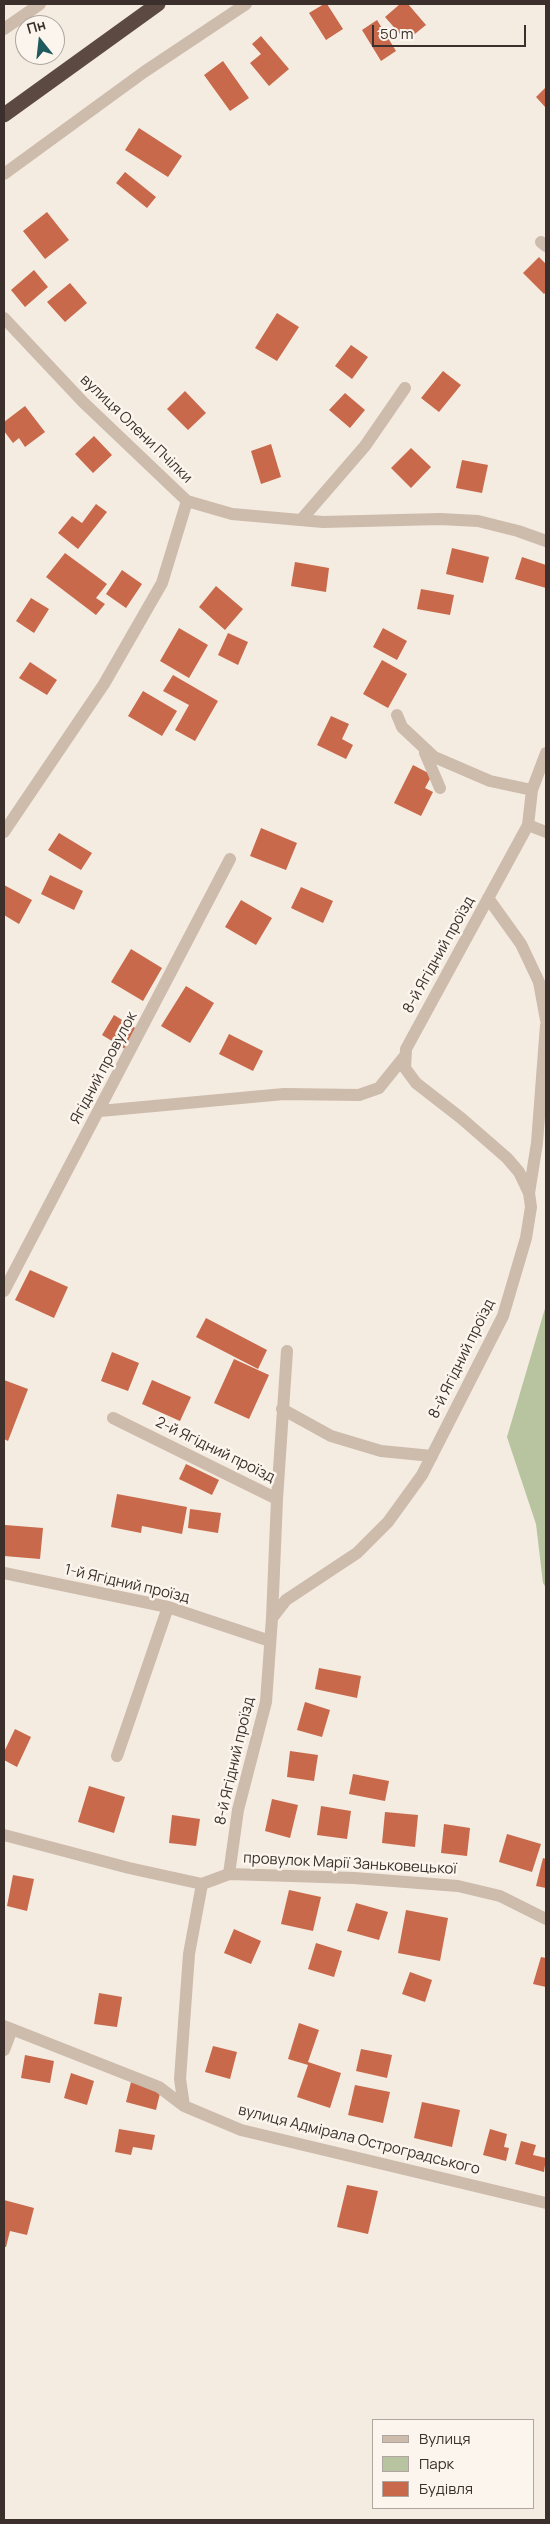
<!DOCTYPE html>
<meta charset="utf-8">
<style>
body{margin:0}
#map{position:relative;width:550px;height:2524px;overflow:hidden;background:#f4ebe1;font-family:Manrope,sans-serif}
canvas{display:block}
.frame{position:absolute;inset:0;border:5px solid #3b302b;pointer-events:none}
.legend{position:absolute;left:372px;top:2419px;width:162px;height:90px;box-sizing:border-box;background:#fbf5ee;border:1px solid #aea6a0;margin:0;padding:6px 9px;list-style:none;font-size:15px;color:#3b302b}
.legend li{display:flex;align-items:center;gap:10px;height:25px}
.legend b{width:25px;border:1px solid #aea6a0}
.north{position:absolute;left:15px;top:15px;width:50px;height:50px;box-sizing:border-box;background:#fbf5ee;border:1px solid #aea6a0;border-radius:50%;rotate:344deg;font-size:14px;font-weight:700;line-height:20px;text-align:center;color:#3b302b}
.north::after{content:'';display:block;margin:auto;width:18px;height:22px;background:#1f5a5e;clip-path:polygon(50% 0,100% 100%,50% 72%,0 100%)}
.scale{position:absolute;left:372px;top:25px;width:154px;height:22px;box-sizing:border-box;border:2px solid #3b302b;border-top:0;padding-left:6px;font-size:15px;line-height:18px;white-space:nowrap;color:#3b302b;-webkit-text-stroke:4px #fbf5ee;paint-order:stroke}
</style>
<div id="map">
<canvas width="550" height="2524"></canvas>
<div class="frame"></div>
<ul class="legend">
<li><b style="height:6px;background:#cdbbac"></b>Вулиця</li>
<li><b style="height:14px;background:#b8c4a0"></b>Парк</li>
<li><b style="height:14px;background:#c8694b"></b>Будівля</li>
</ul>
<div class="north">Пн</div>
<div class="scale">50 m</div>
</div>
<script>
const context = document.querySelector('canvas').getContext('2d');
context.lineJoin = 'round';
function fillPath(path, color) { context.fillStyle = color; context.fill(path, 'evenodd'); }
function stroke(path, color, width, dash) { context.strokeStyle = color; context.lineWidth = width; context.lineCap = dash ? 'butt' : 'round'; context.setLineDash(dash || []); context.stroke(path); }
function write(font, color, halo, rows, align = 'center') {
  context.font = font + ' Manrope,sans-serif'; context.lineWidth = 5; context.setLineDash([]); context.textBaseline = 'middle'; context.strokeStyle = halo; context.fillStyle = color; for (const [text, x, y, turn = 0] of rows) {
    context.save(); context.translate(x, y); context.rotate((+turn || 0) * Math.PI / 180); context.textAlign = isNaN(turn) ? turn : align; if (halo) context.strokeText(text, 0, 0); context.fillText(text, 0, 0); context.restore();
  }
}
fillPath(new Path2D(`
 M 546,1305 L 546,1588 L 543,1583 L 536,1524 L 507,1437 Z`), '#b8c4a0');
fillPath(new Path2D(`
 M 324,4 L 327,4 L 343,29 L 326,40 L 309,13 Z
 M 400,4 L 408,4 L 426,25 L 406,41 L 385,17 Z
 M 377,20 L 396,51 L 381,61 L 362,30 Z
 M 261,36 L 289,69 L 269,86 L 250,63 L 261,54 L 252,44 Z
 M 223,61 L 249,98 L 230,111 L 204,75 Z
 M 546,87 L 546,108 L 536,97 Z
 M 139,128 L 182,156 L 168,177 L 125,150 Z
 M 125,172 L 156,197 L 147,208 L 116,183 Z
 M 47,212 L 69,240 L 45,259 L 23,231 Z
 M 539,257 L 546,264 L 546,292 L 544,294 L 523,273 Z
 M 34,270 L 48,287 L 25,307 L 11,290 Z
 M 70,283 L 87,303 L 65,322 L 47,302 Z
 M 277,313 L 299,327 L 277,361 L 255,348 Z
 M 351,345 L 368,357 L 352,379 L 335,366 Z
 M 443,371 L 461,385 L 439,412 L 421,398 Z
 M 185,391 L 206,413 L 188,430 L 167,409 Z
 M 345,393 L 365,410 L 350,428 L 329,410 Z
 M 25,406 L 45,432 L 25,447 L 19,438 L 13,443 L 4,431 L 4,422 Z
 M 94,436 L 112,455 L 93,473 L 75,454 Z
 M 271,444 L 281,477 L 261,484 L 251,451 Z
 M 411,448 L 431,467 L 411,488 L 391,468 Z
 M 462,460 L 488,465 L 482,493 L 456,488 Z
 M 96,504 L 107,512 L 78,549 L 58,533 L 72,516 L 82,523 Z
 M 452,548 L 489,557 L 483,583 L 446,574 Z
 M 65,553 L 107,584 L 96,598 L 105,604 L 96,615 L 46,577 Z
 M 522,557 L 546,565 L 546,588 L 515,579 Z
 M 295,562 L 329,568 L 326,592 L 291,586 Z
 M 122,570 L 142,584 L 126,608 L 106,594 Z
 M 216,586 L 243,609 L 225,630 L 199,607 Z
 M 421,589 L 454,595 L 450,615 L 417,609 Z
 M 31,598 L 49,609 L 34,633 L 16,621 Z
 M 179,628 L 208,645 L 189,678 L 160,661 Z
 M 383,628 L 407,641 L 397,660 L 373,647 Z
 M 228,633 L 248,642 L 238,665 L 218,655 Z
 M 382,660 L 407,674 L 388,708 L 363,694 Z
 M 30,662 L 57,680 L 47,695 L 19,678 Z
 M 173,675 L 218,701 L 195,741 L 175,730 L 189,705 L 163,691 Z
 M 143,691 L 177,711 L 162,736 L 128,716 Z
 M 331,716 L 349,724 L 342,739 L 353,745 L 346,759 L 317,745 Z
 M 413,765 L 432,775 L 425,788 L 433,792 L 421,816 L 394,803 Z
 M 261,828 L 297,843 L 286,870 L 250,856 Z
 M 59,833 L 92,853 L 81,870 L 48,850 Z
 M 50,875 L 83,891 L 74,910 L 41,894 Z
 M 4,885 L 32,900 L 19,924 L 4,915 Z
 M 301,887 L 333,901 L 323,923 L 291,908 Z
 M 241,900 L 272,918 L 256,945 L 225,927 Z
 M 131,949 L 162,968 L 143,1001 L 111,982 Z
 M 186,986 L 214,1003 L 190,1043 L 161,1026 Z
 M 114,1015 L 137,1029 L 125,1049 L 102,1035 Z
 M 229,1034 L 263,1051 L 253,1071 L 219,1054 Z
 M 30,1270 L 68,1287 L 54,1318 L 15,1300 Z
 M 206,1318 L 267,1350 L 258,1369 L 196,1337 Z
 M 112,1352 L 139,1363 L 128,1391 L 101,1381 Z
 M 234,1359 L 269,1375 L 249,1419 L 214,1403 Z
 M 4,1380 L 28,1389 L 8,1441 L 4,1439 Z
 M 152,1380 L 191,1397 L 180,1421 L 142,1404 Z
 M 186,1464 L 219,1480 L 212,1495 L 179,1479 Z
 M 117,1494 L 187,1507 L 182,1534 L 142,1526 L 141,1533 L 111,1527 Z
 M 190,1509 L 221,1513 L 218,1533 L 188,1528 Z
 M 5,1525 L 43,1528 L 40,1559 L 4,1556 Z
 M 319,1668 L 361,1676 L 357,1698 L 315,1689 Z
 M 305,1702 L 330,1710 L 322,1737 L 297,1730 Z
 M 15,1729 L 31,1737 L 17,1767 L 4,1760 L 4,1752 Z
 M 290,1751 L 318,1755 L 314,1781 L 287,1777 Z
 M 353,1774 L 389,1781 L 385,1801 L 349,1794 Z
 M 89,1786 L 125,1797 L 114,1833 L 78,1822 Z
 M 272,1799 L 298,1805 L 290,1838 L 265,1831 Z
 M 321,1806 L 351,1811 L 347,1839 L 317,1835 Z
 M 385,1812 L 418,1815 L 415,1847 L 382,1843 Z
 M 172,1815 L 200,1819 L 196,1846 L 169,1843 Z
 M 444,1824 L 470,1828 L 467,1856 L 441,1853 Z
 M 507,1834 L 541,1844 L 532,1872 L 499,1862 Z
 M 543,1858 L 546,1859 L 546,1888 L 536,1886 Z
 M 13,1875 L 34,1879 L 27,1911 L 7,1906 Z
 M 289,1890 L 321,1897 L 313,1931 L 281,1924 Z
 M 356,1903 L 388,1912 L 379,1940 L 347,1931 Z
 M 406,1910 L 448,1918 L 440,1961 L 398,1953 Z
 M 234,1929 L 261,1941 L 251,1964 L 224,1953 Z
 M 316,1943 L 342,1951 L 334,1977 L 308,1969 Z
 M 541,1957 L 546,1958 L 546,1987 L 533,1984 Z
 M 410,1972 L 432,1980 L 425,2002 L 402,1994 Z
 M 99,1993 L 122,1997 L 117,2027 L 94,2024 Z
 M 299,2023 L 319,2030 L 308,2062 L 341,2073 L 330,2108 L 297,2097 L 308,2065 L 288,2059 Z
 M 213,2046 L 237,2052 L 230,2079 L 205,2072 Z
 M 361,2049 L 392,2055 L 387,2078 L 356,2071 Z
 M 25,2055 L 54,2061 L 50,2083 L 21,2078 Z
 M 71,2073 L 94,2081 L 87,2105 L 64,2098 Z
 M 131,2082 L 161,2089 L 156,2110 L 126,2102 Z
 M 355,2085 L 390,2092 L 383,2123 L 348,2115 Z
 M 422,2102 L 460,2110 L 452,2147 L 414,2138 Z
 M 119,2129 L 155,2135 L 152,2150 L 133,2147 L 131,2155 L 115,2152 Z
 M 490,2129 L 507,2134 L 504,2147 L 509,2148 L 506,2161 L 483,2155 Z
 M 521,2141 L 536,2145 L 533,2155 L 546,2158 L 544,2172 L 515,2164 Z
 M 347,2185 L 378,2191 L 368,2234 L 337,2227 Z
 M 4,2200 L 34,2208 L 27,2235 L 10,2231 L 6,2247 L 4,2247 Z`), '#c8694b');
stroke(new Path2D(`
 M 4,29 L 40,4
 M 4,174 L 144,72 L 246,4
 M 541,242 L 546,246
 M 4,318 L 83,402 L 187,501 L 232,514 L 323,522 L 440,519 L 478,521 L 518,531 L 546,541
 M 301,520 L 365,446 L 405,388
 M 397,715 L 402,727 L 434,757 L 425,753 L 440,788
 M 425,753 L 490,781 L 532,790
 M 528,825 L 546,832
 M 4,832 L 104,684 L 162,583 L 187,501
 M 488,898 L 521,944 L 539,982 L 546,1020
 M 100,1111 L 284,1094 L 359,1095 L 379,1088 L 404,1057
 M 529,1193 L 537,1143 L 546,1025
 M 4,1291 L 230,859
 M 282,1409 L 331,1436 L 381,1451 L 432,1456
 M 113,1418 L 277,1499 L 272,1618
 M 277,1499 L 287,1351
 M 4,1573 L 168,1607 L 270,1641
 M 117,1756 L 168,1607
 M 4,1835 L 129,1868 L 202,1884 L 229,1874 L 354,1878 L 458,1886 L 500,1896 L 546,1919
 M 229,1874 L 238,1810 L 266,1702 L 272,1618 L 286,1600 L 357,1553 L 388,1522 L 422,1475 L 503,1316 L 526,1238 L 531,1207 L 529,1193 L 519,1172 L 507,1158 L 461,1118 L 416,1083 L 405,1068 L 406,1049 L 528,825 L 532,790 L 546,753
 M 4,2026 L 159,2087 L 184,2106 L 241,2130 L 546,2203
 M 4,2050 L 12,2029
 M 184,2106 L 180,2079 L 189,1954 L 202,1884`), '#cdbbac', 12);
stroke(new Path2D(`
 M 4,115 L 158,4`), '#5c4a42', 15);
write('15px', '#3b302b', '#fbf5ee', [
 ["вулиця Олени Пчілки",136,429,44],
 ["8-й Ягідний проїзд",439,955,-61],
 ["Ягідний провулок",104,1068,-62],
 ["8-й Ягідний проїзд",462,1359,-64],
 ["2-й Ягідний проїзд",215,1450,26],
 ["1-й Ягідний проїзд",127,1584,13],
 ["8-й Ягідний проїзд",235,1761,-77],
 ["провулок Марії Заньковецької",350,1864,3],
 ["вулиця Адмірала Остроградського",359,2140,14]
]);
</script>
